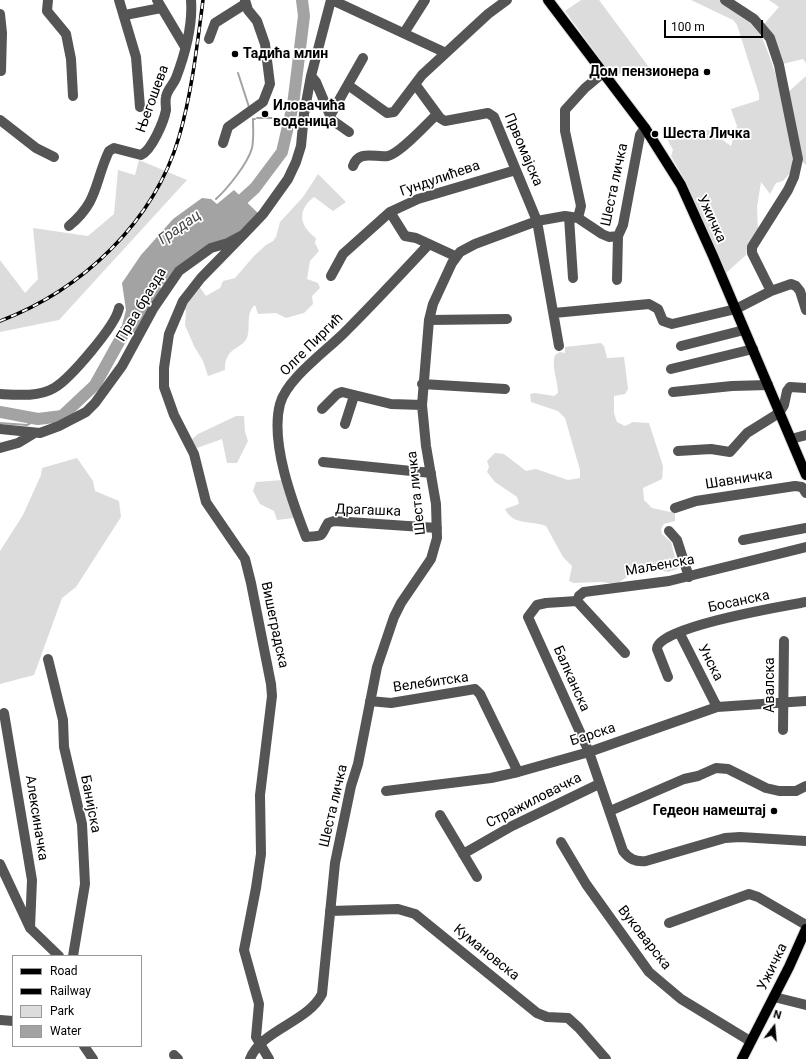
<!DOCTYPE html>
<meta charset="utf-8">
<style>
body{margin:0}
#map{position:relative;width:806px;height:1059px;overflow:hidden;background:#fff;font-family:Roboto,sans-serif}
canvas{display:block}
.legend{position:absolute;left:12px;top:955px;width:130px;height:92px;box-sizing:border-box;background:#fff;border:1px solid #999;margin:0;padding:5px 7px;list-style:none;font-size:12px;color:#000}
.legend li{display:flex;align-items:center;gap:8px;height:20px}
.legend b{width:20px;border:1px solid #999}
.north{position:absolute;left:754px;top:1007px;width:40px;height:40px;-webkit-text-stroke:3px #fff;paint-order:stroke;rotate:16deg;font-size:11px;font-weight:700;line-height:16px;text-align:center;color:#000}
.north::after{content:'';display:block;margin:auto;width:14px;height:18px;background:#000;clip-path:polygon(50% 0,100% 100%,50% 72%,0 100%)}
.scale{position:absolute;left:664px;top:20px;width:99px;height:18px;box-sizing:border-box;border:2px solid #000;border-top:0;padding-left:5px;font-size:12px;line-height:14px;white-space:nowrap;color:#000;-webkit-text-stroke:3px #fff;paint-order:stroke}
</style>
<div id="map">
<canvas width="806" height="1059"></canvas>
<ul class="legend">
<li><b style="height:5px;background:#000"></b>Road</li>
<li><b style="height:5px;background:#000"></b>Railway</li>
<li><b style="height:11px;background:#dcdcdc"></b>Park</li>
<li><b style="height:11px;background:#a3a3a3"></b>Water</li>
</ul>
<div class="north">N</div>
<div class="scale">100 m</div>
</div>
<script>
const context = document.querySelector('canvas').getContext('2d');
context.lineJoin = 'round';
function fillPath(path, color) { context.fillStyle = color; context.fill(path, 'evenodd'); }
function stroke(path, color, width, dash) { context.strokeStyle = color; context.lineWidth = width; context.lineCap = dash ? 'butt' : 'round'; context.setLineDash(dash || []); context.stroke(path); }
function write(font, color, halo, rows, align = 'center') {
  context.font = font + ' Roboto,sans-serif'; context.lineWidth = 3.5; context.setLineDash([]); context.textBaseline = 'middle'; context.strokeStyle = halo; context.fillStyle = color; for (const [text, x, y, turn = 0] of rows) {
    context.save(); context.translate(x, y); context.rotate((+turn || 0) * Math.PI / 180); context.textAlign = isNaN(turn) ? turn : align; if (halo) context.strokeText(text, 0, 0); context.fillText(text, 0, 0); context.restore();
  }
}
fillPath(new Path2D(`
 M 581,0 L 599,0 L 648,66 L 647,69 L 643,71 C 630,61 626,70 614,78 L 565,11 Z
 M 691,0 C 699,0 711,0 719,0 C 725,2 745,14 750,19 C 772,42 794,137 793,170 L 783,181 L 776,183 L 770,194 L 761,182 L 757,207 L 758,231 L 747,249 L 746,255 L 726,273 L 687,184 L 671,156 L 673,150 L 665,135 L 683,130 L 709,130 L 731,146 L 737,126 L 731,109 L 759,100 L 759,94 L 737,25 L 733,20 Z
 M 769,0 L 806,0 L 806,63 L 803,59 L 779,65 L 764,24 L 779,7 Z
 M 806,76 L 806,165 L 799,158 L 786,94 Z
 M 139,160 L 187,180 L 59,320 L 0,332 L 0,260 L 25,293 L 38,279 L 33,228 L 88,236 L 114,214 L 118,170 L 135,175 Z
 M 318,174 L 346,202 L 333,211 L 314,197 C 297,210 299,226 316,238 L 315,243 L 319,251 L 310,261 L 307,279 L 318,283 L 320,288 L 312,296 L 313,304 L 304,313 L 286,318 L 276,313 L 258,314 L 255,305 C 245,313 251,328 247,338 C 243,347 230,348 227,358 C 225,361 225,367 225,370 L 208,376 L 203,361 L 194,346 L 185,325 L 186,311 L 184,307 L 199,286 L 206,296 L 220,288 L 223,281 L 235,278 L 254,256 L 266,245 L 273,241 L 276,237 L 280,222 L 303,197 Z
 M 601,343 L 604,346 L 607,358 L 624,357 L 628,389 L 625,394 L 614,396 L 614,413 L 617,422 L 625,426 L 633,422 L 649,423 L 663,466 L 662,479 L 643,488 L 644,500 L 652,508 L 675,513 L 675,521 L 664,524 L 661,529 L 662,534 L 671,542 L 678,569 L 668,572 L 655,569 L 637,570 L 617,584 L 601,582 L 574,583 L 569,581 L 572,566 L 563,557 L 546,526 C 531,520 513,526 505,509 L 519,504 L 517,497 L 495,482 L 487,472 L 489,467 L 487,461 L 495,453 L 504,454 L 526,471 L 536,469 L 568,480 L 580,478 L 580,470 L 565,418 L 558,411 L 531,402 L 530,394 L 535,393 L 554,396 L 558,393 C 558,380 551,367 555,355 L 560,352 L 565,353 L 565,347 Z
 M 236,416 L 244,416 L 245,432 L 248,441 L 237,463 L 227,463 L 222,439 L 197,448 L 191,440 L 198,434 Z
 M 77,458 L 93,481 L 95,491 L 119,501 L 121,517 L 76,587 L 62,598 L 34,675 L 0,684 L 0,551 L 23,515 L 41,475 L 42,468 Z
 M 282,480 L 294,518 L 277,520 L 274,511 L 260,504 L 253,491 L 256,482 Z`), '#dcdcdc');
fillPath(new Path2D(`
 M 234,190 L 259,214 L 243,231 L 201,250 L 135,333 L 117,344 L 126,310 L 122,283 L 141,255 L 173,219 L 202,198 L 211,199 L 217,204 Z`), '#a3a3a3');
stroke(new Path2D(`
 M 238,73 L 249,107
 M 257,118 L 274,118 L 288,123
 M 216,199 C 228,188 248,163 252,148 C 254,139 253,128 253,119 L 255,119
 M 0,423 L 27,425 L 38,419`), '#a3a3a3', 2);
stroke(new Path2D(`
 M 232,209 L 255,188 L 282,152 L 293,105 L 304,16 L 302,0
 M 0,412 L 38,419 L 62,416 L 95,385 L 125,331`), '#a3a3a3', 12);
const major = new Path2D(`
 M 548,0 L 645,128 L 681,185 L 713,256 L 806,475
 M 742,1059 L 789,967 L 806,929`);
stroke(major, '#dbdbdb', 12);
stroke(new Path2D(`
 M 48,0 L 47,11 L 66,34 L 71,59 L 73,96
 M 119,0 L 136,57 L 140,107
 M 157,0 L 185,47
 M 332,0 L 446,53
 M 725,0 L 754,19 L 770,38 L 779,65 L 798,159 L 794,177 L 788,190 L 752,247 L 752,253 L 771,291
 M 0,14 L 2,33 L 1,71
 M 125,15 L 161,8
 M 404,33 L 425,0
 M 209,39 L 215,23 L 245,4
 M 311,76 L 316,82 L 332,120 L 349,132
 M 415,84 L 440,118 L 445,121 L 488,113 L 494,117 L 537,221 L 559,346
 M 348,85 L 387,113 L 394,112 L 422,75 L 488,14 L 507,0
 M 330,116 L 363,58
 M 0,120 L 36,148 L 54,157
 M 223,143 L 228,127 L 263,102 L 270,84 L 265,44 L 257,21 L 248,10 L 245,0
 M 353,166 C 359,149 375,158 388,156 C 400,153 427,124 437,114
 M 390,212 L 405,236 L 416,238 L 455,256
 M 569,217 L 573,278
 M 578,218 L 581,206 L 565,131 L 565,110 L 585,88 L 603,73
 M 69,226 C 99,201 94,183 109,151 L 114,148 L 141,155 C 152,150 164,121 166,110 C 166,106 165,101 166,97 C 167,90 173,85 176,78 C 185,54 193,26 191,0
 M 243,235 L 201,278 L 183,301 L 169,334 L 164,368 L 164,387 L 174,415 L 194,454 L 206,502 L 245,559 L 251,583 L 271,684 L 272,696 L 260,795 L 261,854 L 256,888 L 244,950 L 259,1004 L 256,1037 L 269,1059
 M 429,244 C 402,273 375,302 347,330 C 328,350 287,378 280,404 C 270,442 292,501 306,537 C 326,535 319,538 328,523 L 334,521 L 437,528
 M 331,276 L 343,254 L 390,212 L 418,199 L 516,170
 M 617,280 L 618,236
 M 554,313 L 649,304 L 658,309 L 663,321 L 672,324 L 736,309 L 771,291 L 791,284 L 796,286 L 800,291 L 806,310
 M 429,320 L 507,319
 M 681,346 L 744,330
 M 671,369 L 753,349
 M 422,384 L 505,389
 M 673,392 L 732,386 L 768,385
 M 0,394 C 17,395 39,397 54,388 C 70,379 116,325 119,308
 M 322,409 L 337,394 L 342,392 L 391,404 L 422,405
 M 345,424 L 354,396
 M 0,429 L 40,433 L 59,426 L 86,412 L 95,403 L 122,366 L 153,309 L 179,271 L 211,248 L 228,243 L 243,235 L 263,214 L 288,179 L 296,162 L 301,146 L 304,114 L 311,76 L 331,0
 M 791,439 L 806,435
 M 0,448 L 18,443 L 33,434
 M 678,451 L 711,449 L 730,452 L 747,433 L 779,413 L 784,405 L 787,391 L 790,387 L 806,388
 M 323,462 L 431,473
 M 675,508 L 696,501 L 795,486 L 802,487 L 806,493
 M 669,531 L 677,540 L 689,577
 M 743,540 L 806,528
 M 806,547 L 669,581 L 584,592 L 579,596 L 577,601 L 546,603 L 537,605 L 528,617 L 589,752 L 623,851 C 629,859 635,862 646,861 L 725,838 L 740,837 L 806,841
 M 577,601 L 625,653
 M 679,632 L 717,707
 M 48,659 L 63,720 L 64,747 L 82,824 L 85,884 L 73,956
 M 668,677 L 657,649 C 657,627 784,606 806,602
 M 370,701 L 391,703 L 475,689 L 480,694 L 518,772
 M 4,713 L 32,880 L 30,928
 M 783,730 L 784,641
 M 386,791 L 491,778 L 518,772 L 589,752 L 717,707 L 806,701
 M 610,811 L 684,779 L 698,776 L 716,768 L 728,769 L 766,788 L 779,791 L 796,791 L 806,786
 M 440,815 L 477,877
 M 561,842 L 586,884 L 649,972 L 681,999 L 750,1041
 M 463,854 L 512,826 L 599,784
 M 0,864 L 30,928 L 59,956
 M 330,911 L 398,909 L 415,914 L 537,1013 L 547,1017 L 568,1018 L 579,1028 L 606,1059
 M 669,923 L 749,894 L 758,897 L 806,925
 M 774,997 L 806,1005
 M 0,1020 L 13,1021
 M 84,1046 L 93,1059
 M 174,1055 L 178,1059
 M 250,1059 C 261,1030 308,1022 322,994 L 335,863 L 351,786 L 358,764 L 377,667 L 394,617 L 401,603 L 431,559 L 437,538 L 436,504 L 426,446 L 422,405 L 429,320 L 433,304 L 452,263 L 460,252 L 475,244 L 537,221 L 565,216 L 578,218 L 602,234 L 609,237 L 618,236 L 623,225 L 640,135 L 645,128`), '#555', 10);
stroke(major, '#000', 10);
const rail = new Path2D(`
 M 0,321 C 82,290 154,222 179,137 C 192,92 197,46 203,0`);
stroke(rail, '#000', 3.5);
stroke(rail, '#fff', 2, [6]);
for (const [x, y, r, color] of [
 [235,54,4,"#000"],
 [707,72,4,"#000"],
 [265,114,4,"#000"],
 [655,134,4,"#000"],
 [774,811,4,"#000"]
]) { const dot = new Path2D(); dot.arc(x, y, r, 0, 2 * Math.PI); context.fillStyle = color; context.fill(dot); stroke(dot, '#fff', 1.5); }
write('bold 14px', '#000', '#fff', [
 ["Тадића млин",243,54],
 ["Дом пензионера",699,72,"right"],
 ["Иловачића",273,106],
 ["воденица",273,122],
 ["Шеста Личка",663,134],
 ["Гедеон намештај",766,811,"right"]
], 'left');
write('14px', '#000', '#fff', [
 ["Његошева",153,99,-70],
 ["Првомајска",523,150,67],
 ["Гундулићева",440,179,-19],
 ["Шеста личка",615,185,-78],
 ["Ужичка",711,219,65],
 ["Прва бразда",142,305,-59],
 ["Олге Пиргић",312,345,-45],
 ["Шавничка",739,480,-9],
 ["Шеста личка",417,493,-96],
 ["Драгашка",368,511,2],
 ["Маљенска",660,566,-10],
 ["Босанска",739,602,-12],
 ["Вишеградска",274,625,78],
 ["Унска",710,663,63],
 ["Балканска",571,679,66],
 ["Велебитска",431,683,-8],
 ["Авалска",770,685,-90],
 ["Барска",593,735,-18],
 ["Стражиловачка",534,801,-27],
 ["Банијска",90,804,79],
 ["Шеста личка",334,806,-77],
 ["Алексиначка",36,818,81],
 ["Вуковарска",644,938,52],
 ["Кумановска",486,953,39],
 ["Ужичка",773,967,-64]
]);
write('italic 15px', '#444', '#fff', [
 ["Градац",180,228,-35]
]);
</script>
